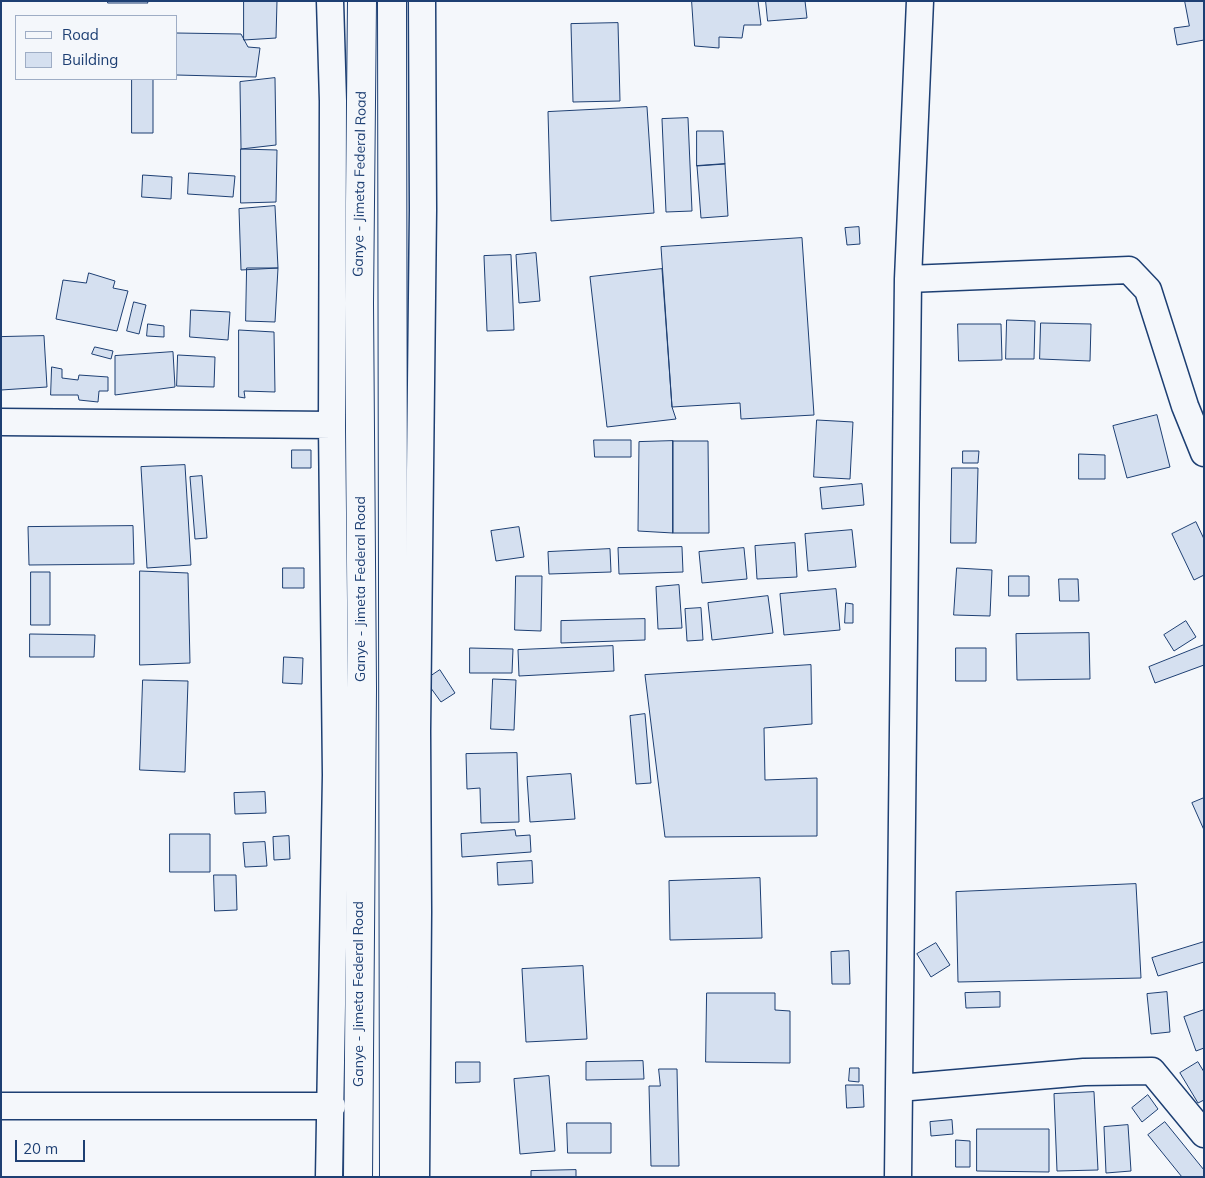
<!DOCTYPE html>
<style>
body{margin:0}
#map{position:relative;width:1205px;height:1178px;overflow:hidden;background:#f4f7fb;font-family:Mulish,sans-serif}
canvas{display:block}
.frame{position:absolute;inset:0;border:2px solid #1d3f73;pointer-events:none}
.legend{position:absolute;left:15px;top:15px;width:162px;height:65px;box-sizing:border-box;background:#f4f7fb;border:1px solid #9eadc5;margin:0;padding:6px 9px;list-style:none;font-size:15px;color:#1d3f73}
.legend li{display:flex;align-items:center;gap:10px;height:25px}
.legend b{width:25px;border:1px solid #9eadc5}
.scale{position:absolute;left:15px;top:1140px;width:70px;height:22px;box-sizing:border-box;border:2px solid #1d3f73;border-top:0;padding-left:6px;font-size:15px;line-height:18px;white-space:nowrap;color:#1d3f73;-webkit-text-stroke:4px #f4f7fb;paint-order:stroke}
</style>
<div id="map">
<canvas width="1205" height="1178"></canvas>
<div class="frame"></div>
<ul class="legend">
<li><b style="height:6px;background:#f4f7fb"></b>Road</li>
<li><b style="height:14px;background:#d5e0f0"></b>Building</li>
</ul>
<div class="scale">20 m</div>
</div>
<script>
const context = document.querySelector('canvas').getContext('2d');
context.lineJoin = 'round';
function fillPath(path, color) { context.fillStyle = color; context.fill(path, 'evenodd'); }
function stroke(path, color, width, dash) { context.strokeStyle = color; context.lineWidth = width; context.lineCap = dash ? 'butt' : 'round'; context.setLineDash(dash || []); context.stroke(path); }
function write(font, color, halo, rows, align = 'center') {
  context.font = font + ' Mulish,sans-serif'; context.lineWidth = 4; context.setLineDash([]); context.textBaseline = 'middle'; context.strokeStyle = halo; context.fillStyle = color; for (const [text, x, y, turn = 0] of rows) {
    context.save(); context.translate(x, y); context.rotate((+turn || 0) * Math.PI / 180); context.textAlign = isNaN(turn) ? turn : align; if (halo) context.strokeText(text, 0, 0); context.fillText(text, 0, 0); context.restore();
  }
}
const building = new Path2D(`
 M 108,1 L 147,1 L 148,3 L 108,3 Z
 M 244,1 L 277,1 L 276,38 L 244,40 Z
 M 692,1 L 758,1 L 761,25 L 744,25 L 742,38 L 719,37 L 719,48 L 695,46 Z
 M 766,1 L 805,1 L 807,18 L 768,21 Z
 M 1185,1 L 1204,1 L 1204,40 L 1177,45 L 1174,28 L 1189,26 Z
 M 618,23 L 620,101 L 573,102 L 571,24 Z
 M 176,33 L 241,34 L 248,47 L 260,48 L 256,77 L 176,75 Z
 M 275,78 L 276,145 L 241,149 L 240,82 Z
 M 132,79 L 153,79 L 153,133 L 132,133 Z
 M 647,107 L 654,213 L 551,221 L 548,112 Z
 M 688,118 L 692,211 L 666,212 L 662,119 Z
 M 697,131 L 723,131 L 725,164 L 697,166 Z
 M 241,149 L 277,150 L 276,202 L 241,203 Z
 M 725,164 L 728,216 L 701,218 L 697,166 Z
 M 189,173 L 235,176 L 233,197 L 188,194 Z
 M 143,175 L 172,177 L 171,199 L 142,197 Z
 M 275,206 L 278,268 L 241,270 L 239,209 Z
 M 859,227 L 860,244 L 847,245 L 845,228 Z
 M 802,238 L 814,415 L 741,419 L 740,403 L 672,407 L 661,247 Z
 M 536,253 L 540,301 L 519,303 L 516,255 Z
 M 511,255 L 514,330 L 487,331 L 484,256 Z
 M 247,268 L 278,268 L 275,322 L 246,321 Z
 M 662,269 L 672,407 L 676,419 L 607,427 L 590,277 Z
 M 89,273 L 115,281 L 113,288 L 128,291 L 117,331 L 56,319 L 63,280 L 86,283 Z
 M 134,302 L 146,305 L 139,334 L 127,331 Z
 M 191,310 L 230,312 L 228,340 L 190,337 Z
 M 1007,320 L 1035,321 L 1034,359 L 1006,359 Z
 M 1041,323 L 1091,324 L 1090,361 L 1040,359 Z
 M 148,324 L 164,326 L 164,337 L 147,336 Z
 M 958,324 L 1001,324 L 1002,360 L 959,361 Z
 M 239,330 L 274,332 L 275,392 L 244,391 L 245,398 L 239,397 Z
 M 44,336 L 47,387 L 1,390 L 1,337 Z
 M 95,347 L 113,351 L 111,359 L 92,354 Z
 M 173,352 L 175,387 L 115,395 L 115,356 Z
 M 178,355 L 215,357 L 214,387 L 177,386 Z
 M 52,367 L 62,369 L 62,378 L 78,380 L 79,375 L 108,377 L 108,391 L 99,391 L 98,402 L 79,400 L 78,395 L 51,395 Z
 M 1157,415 L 1170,467 L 1127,478 L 1113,426 Z
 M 817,420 L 853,422 L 850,479 L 814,477 Z
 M 594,440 L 631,440 L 631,457 L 595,457 Z
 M 673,441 L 673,533 L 638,531 L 639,442 Z
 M 673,441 L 708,441 L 709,533 L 673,533 Z
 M 292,450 L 311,450 L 311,468 L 292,468 Z
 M 963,451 L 979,451 L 978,463 L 963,463 Z
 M 1079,454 L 1105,455 L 1105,479 L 1079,479 Z
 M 185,465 L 191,565 L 147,568 L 141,467 Z
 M 952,468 L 978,468 L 976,543 L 951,543 Z
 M 202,476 L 207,538 L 195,539 L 190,477 Z
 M 862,484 L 864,505 L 822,509 L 820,488 Z
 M 1196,522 L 1204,539 L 1204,575 L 1194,580 L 1172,534 Z
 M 133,526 L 134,564 L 29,565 L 28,527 Z
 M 519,527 L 524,557 L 496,561 L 491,531 Z
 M 852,530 L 856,567 L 808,571 L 805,534 Z
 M 795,543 L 797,577 L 757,579 L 755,546 Z
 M 682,547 L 683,572 L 619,574 L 618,548 Z
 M 744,548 L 747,579 L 702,583 L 699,552 Z
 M 610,549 L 611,572 L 549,574 L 548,552 Z
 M 283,568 L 304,568 L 304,588 L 283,588 Z
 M 957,568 L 992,570 L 990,616 L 954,615 Z
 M 140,571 L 188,573 L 190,663 L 140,665 Z
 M 31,572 L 50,572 L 50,625 L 31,625 Z
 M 516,576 L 542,576 L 541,631 L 515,630 Z
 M 1009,576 L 1029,576 L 1029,596 L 1009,596 Z
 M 1059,579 L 1078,579 L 1079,601 L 1060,601 Z
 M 679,585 L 682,628 L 658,629 L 656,587 Z
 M 836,589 L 840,630 L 784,635 L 780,594 Z
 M 768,596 L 773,633 L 712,640 L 708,603 Z
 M 846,603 L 853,604 L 853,623 L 845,623 Z
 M 701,608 L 703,640 L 687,641 L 685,609 Z
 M 645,619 L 645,640 L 561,643 L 561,621 Z
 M 1186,621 L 1196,637 L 1174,651 L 1164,635 Z
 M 1089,633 L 1090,679 L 1017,680 L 1016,634 Z
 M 30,634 L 95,635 L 94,657 L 30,657 Z
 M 1204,645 L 1204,665 L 1155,683 L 1149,667 Z
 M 613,646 L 614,671 L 519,676 L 518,650 Z
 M 470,648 L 513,649 L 512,673 L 470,673 Z
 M 956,648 L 986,648 L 986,681 L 956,681 Z
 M 284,657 L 303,658 L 302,684 L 283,683 Z
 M 811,665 L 812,724 L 764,728 L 765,780 L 817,778 L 817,836 L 665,837 L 645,675 Z
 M 440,670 L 455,693 L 441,702 L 425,680 Z
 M 493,679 L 516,680 L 514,730 L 491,729 Z
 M 143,680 L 188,681 L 185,772 L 140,770 Z
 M 645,714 L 651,783 L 636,784 L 630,716 Z
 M 517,753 L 519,822 L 481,823 L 480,788 L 467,789 L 466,754 Z
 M 571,774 L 575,819 L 530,822 L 527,777 Z
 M 265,792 L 266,813 L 235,814 L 234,793 Z
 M 1204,798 L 1204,830 L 1192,803 Z
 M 515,830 L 516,836 L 530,835 L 531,852 L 462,857 L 461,834 Z
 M 170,834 L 210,834 L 210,872 L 170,872 Z
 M 289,836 L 290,859 L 274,860 L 273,837 Z
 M 265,842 L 267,866 L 245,867 L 243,843 Z
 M 532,861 L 533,883 L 498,885 L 497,863 Z
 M 214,875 L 236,875 L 237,910 L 215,911 Z
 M 760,878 L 762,938 L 670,940 L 669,881 Z
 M 1136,884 L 1141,978 L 958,982 L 956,892 Z
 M 1204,942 L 1204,962 L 1158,976 L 1152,958 Z
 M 936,943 L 950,965 L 931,977 L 917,954 Z
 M 849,951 L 850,984 L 832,984 L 831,952 Z
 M 583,966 L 587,1039 L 526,1042 L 522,969 Z
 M 1000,992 L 1000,1007 L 966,1008 L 965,993 Z
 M 1167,992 L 1170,1032 L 1151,1034 L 1147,994 Z
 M 707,993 L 775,993 L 775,1010 L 790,1011 L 790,1063 L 706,1062 Z
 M 1204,1010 L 1204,1048 L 1196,1051 L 1184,1017 Z
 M 643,1061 L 644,1079 L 586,1080 L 586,1062 Z
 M 456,1062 L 480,1062 L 480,1082 L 456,1083 Z
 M 1198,1062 L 1204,1072 L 1204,1100 L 1198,1103 L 1180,1073 Z
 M 850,1068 L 859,1068 L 859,1082 L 849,1081 Z
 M 659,1069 L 677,1069 L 679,1166 L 651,1166 L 649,1086 L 660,1086 Z
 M 549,1076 L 555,1151 L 520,1154 L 514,1079 Z
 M 846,1085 L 863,1085 L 864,1107 L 847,1108 Z
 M 1094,1092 L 1098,1170 L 1057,1171 L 1054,1094 Z
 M 1148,1095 L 1158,1109 L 1142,1122 L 1132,1108 Z
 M 952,1120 L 953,1134 L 931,1136 L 930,1122 Z
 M 1165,1122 L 1204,1170 L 1204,1177 L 1182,1177 L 1148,1135 Z
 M 567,1123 L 611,1123 L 611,1153 L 568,1153 Z
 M 1128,1125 L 1131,1171 L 1106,1173 L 1104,1127 Z
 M 977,1129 L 1049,1129 L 1049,1172 L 977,1171 Z
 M 956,1140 L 970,1141 L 970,1167 L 956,1167 Z
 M 576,1170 L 576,1177 L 531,1177 L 531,1171 Z`);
fillPath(building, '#d5e0f0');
stroke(building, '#1d3f73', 1);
const minor = new Path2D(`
 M 908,279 L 1129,270 L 1148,290 L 1185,406 L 1204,453
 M 1,422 L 332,425
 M 899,1088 L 1084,1072 L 1152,1071 L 1204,1134
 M 1,1106 L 332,1106
 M 329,1177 L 336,775 L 332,425 L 333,101 L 330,1
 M 416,1177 L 418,912 L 417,731 L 423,210 L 422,1
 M 898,1177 L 908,279 L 920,1`);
const major = new Path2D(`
 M 392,1 L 394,1177
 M 358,1177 L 362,689 L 359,303 L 362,1`);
stroke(minor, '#1d3f73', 29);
stroke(major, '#1d3f73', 30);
stroke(minor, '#f4f7fb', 26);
stroke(major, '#f4f7fb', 28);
write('14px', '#1d3f73', '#f4f7fb', [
 ["Ganye - Jimeta Federal Road",360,184,-89],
 ["Ganye - Jimeta Federal Road",361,589,-90],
 ["Ganye - Jimeta Federal Road",359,994,-90]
]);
</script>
